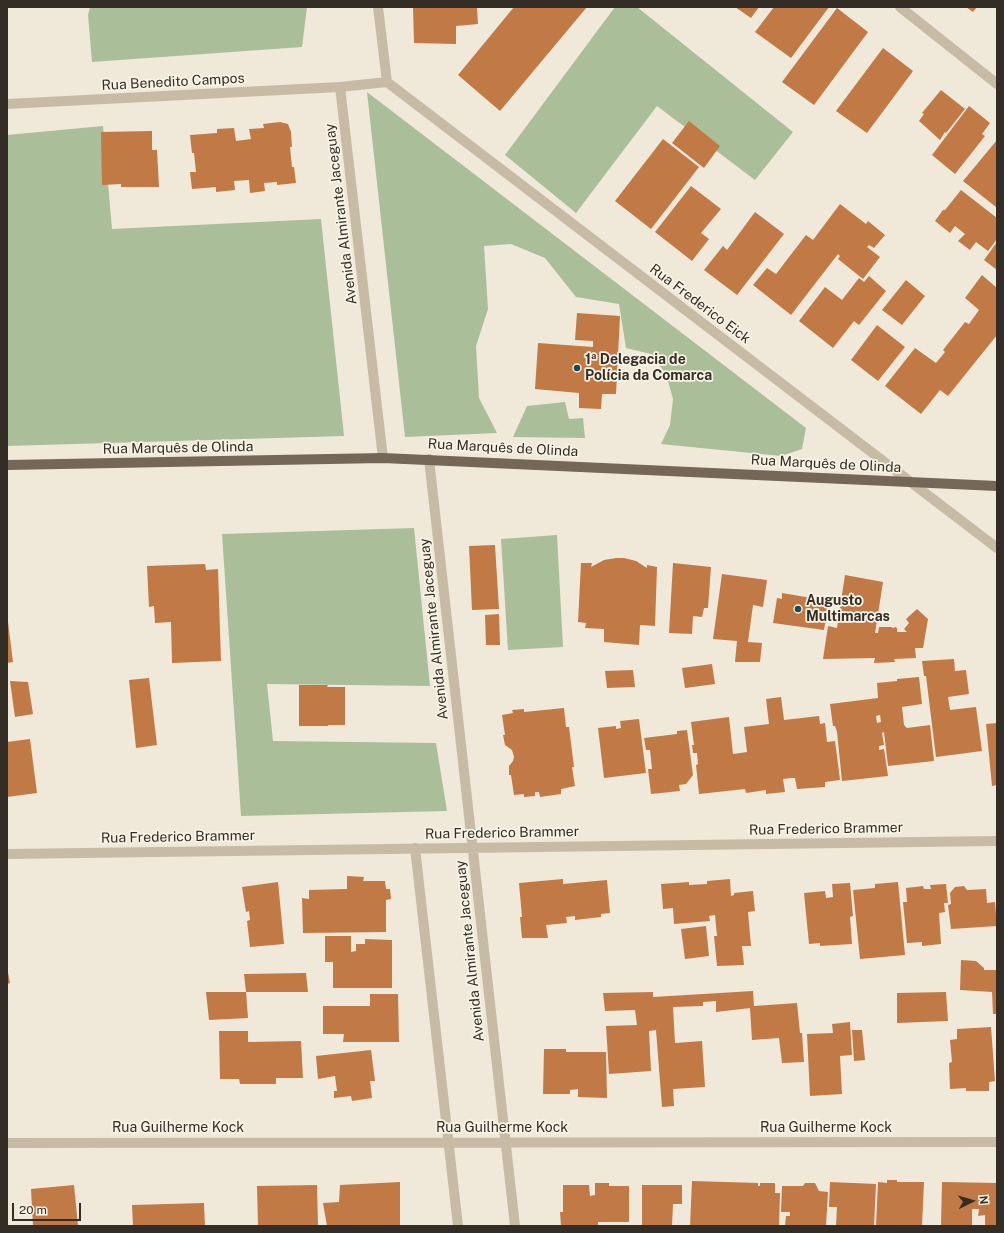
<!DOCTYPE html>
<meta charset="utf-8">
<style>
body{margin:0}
#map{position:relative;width:1004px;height:1233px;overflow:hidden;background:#f0e9d9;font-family:"Public Sans",sans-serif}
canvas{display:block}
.frame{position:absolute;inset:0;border:8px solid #332d26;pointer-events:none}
.north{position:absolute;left:952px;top:1181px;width:40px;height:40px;-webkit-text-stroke:3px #f8f3e5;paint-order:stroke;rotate:85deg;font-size:11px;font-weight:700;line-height:16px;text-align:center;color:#332d26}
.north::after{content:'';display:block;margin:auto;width:14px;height:18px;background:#332d26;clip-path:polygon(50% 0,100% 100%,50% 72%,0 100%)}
.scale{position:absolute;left:12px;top:1203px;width:69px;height:18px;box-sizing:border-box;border:2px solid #332d26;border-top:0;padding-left:5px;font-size:12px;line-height:14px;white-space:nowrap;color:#332d26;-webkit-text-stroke:3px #f8f3e5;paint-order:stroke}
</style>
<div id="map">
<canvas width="1004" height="1233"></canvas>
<div class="frame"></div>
<div class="north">N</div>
<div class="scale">20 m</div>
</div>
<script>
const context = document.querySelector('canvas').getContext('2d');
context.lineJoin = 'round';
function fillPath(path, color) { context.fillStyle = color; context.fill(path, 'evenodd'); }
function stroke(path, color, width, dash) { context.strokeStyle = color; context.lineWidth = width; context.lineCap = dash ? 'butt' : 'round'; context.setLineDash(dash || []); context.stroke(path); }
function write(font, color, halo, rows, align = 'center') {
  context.font = font + ' "Public Sans",sans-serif'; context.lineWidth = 3.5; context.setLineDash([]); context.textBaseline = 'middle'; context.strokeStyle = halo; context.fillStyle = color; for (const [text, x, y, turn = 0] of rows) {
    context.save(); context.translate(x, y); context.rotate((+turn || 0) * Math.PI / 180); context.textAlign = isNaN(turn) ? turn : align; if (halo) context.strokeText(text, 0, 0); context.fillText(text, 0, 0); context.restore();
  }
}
fillPath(new Path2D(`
 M 90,7 L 307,7 L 302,47 L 92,62 L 88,15 Z
 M 615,7 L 637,7 L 793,132 L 755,180 L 657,106 L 576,213 L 505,155 Z
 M 367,92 L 806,428 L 802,449 L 781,456 L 661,444 L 670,425 L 673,399 L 666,374 L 651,354 L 626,348 L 619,304 L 576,297 L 545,258 L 511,244 L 484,246 L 488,309 L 476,346 L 479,398 L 497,433 L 405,437 Z
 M 103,126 L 112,229 L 321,219 L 344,436 L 7,446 L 7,135 Z
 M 565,402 L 569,419 L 583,418 L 585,438 L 513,437 L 527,406 Z
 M 414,528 L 430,686 L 267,684 L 273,741 L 436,743 L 447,811 L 241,816 L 222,534 Z
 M 557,535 L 563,647 L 508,650 L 501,539 Z`), '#abbe9a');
fillPath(new Path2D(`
 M 413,7 L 477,7 L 478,24 L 456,26 L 456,44 L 414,43 Z
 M 514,7 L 587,7 L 500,111 L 458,75 Z
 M 735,7 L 759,7 L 751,18 Z
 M 774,7 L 829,7 L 791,58 L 755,32 Z
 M 966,7 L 977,7 L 973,12 Z
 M 837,8 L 868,32 L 814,105 L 782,82 Z
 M 883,48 L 913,71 L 867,133 L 836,111 Z
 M 941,90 L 965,109 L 946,133 L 945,132 L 940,140 L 919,121 L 924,114 L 922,113 Z
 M 969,106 L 990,123 L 982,134 L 985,136 L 955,174 L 932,155 Z
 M 689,121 L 720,146 L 704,168 L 672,143 Z
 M 280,122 L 288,124 L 291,132 L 292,147 L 290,147 L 292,167 L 294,167 L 296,183 L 277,185 L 277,182 L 264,183 L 265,191 L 250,193 L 249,180 L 234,181 L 235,190 L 216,192 L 216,187 L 192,189 L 190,172 L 196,172 L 194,153 L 192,153 L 190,135 L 217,133 L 217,129 L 234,128 L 236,141 L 251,139 L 249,129 L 264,128 L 263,124 Z
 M 152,131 L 152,150 L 157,150 L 159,187 L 121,187 L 121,184 L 102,185 L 101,132 Z
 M 663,139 L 699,167 L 651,229 L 615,201 Z
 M 997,140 L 997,206 L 996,207 L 963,181 Z
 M 691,186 L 721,209 L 701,233 L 709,239 L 692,261 L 655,232 Z
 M 961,190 L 997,218 L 997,239 L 988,251 L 976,242 L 970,250 L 958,241 L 965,234 L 955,226 L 950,233 L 935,221 L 943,210 L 945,210 Z
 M 840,204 L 866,224 L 868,221 L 885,235 L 874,248 L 869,245 L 867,247 L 880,257 L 863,279 L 838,259 L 840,256 L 838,254 L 791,315 L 753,285 L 767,268 L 776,274 L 806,235 L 813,240 Z
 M 755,212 L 784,234 L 737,295 L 704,270 L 723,246 L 727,250 Z
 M 997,242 L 997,270 L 984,260 Z
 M 982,275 L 997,288 L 997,335 L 948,396 L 940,390 L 921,414 L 885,386 L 915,348 L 936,363 L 945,352 L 943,350 L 965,322 L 969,324 L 979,310 L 965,298 Z
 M 869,276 L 886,291 L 859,325 L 854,321 L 833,348 L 799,321 L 825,287 L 842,300 L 859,278 L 864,282 Z
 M 906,280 L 925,296 L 902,325 L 882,310 Z
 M 577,313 L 620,316 L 616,394 L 602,394 L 601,409 L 579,408 L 579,393 L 535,389 L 538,343 L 593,347 L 593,341 L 575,340 Z
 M 877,325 L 905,347 L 878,381 L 851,360 Z
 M 495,545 L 499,609 L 472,610 L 469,546 Z
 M 616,558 L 624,558 L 636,561 L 647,568 L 647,565 L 657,567 L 655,626 L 640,625 L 639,645 L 604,642 L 604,629 L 585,628 L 586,623 L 578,622 L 581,563 L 592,563 L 591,567 L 604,560 Z
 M 673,563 L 711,567 L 708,608 L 704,608 L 702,617 L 693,616 L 692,634 L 669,633 Z
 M 205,564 L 206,570 L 218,569 L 221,661 L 172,663 L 171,622 L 155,623 L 154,606 L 149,607 L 147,566 Z
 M 722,574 L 767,580 L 763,607 L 753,605 L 748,642 L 762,643 L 760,662 L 735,662 L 737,641 L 713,639 Z
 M 845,575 L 883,582 L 875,633 L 878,633 L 879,627 L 891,627 L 893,628 L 895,627 L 897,628 L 897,632 L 907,632 L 904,629 L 909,623 L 906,619 L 917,609 L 928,619 L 923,648 L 915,648 L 916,658 L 894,659 L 895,662 L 874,663 L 875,658 L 823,659 L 828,626 L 837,628 Z
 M 782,593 L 829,601 L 824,630 L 773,623 L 777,598 L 782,599 Z
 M 499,614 L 500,645 L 486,645 L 485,615 Z
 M 7,622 L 8,622 L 13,662 L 7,663 Z
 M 954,659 L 955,671 L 966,670 L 969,694 L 948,697 L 950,710 L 976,707 L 982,751 L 936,757 L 926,676 L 924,676 L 922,661 Z
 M 712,664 L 715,684 L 685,688 L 682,668 Z
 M 633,670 L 635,687 L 607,688 L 605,671 Z
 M 919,677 L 922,704 L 902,707 L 904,725 L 907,728 L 930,725 L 934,761 L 888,766 L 884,732 L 882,733 L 884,745 L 879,746 L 879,750 L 884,749 L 888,776 L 842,781 L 837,732 L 835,726 L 833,726 L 830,704 L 878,698 L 877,683 L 897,681 L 897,679 ZM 880,715 L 881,722 L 877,723 L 876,716 Z
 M 149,678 L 157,745 L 136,748 L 129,680 Z
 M 10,681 L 28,682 L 33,714 L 15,717 Z
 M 299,685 L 328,685 L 327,687 L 345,687 L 345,725 L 328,725 L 328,726 L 299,726 Z
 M 781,697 L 784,720 L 819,716 L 820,724 L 825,723 L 827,742 L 835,741 L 840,780 L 825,782 L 825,787 L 797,789 L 795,778 L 791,778 L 783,779 L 785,792 L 766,794 L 766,790 L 746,793 L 745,789 L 699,794 L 696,765 L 698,764 L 697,753 L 693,753 L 692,745 L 694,745 L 691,722 L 729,717 L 733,754 L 747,752 L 744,727 L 769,724 L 766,699 Z
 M 564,708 L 566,727 L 569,727 L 574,767 L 572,767 L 575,786 L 561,789 L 561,794 L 540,797 L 539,792 L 535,792 L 535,796 L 524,797 L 524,794 L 514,795 L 511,775 L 509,775 L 509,766 L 513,761 L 514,757 L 512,750 L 505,745 L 503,735 L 505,735 L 502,715 L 513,713 L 512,710 L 524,709 L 524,712 Z
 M 639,719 L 646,773 L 604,778 L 598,728 L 616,726 L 616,729 L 621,728 L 620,721 Z
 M 997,723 L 997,785 L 992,786 L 986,724 Z
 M 687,730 L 693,775 L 686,784 L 679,785 L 680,791 L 651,794 L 648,769 L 652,769 L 650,750 L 646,750 L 644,738 L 677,734 L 677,731 Z
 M 30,739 L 37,793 L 7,797 L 7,742 Z
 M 347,876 L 364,877 L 363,881 L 385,881 L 386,889 L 390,889 L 391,899 L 386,900 L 386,932 L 303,933 L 302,898 L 309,899 L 309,890 L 347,889 Z
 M 563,879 L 563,884 L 607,880 L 610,913 L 601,914 L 601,917 L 575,920 L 575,916 L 566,917 L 567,923 L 546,925 L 548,938 L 522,938 L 520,917 L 522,917 L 519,883 Z
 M 730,879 L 731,896 L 734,895 L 734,893 L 753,891 L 755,911 L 748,912 L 751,946 L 742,946 L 744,965 L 717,966 L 714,936 L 717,936 L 715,915 L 709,916 L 710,921 L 674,924 L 673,908 L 663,909 L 661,884 L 689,882 L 689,885 L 707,884 L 707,881 Z
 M 278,882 L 284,944 L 250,947 L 247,921 L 250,920 L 249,911 L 246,912 L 242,887 Z
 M 898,882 L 905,955 L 860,959 L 853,890 L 875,888 L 875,884 Z
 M 850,883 L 853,916 L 850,917 L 852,944 L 820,946 L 820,943 L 809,944 L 804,893 L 825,891 L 826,898 L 833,897 L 832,884 Z
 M 946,884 L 948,903 L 944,903 L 945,912 L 939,913 L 941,944 L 922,946 L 922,942 L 907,943 L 903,902 L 907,902 L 906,888 L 923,886 L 924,889 L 931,889 L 930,885 Z
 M 964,886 L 967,890 L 986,889 L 987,903 L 995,902 L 997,926 L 951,929 L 948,905 L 951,904 L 950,893 L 955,887 Z
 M 706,926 L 709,956 L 685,959 L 681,929 Z
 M 325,936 L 351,936 L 351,952 L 356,951 L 356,944 L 365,944 L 365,939 L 392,940 L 392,988 L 333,988 L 333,962 L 325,962 Z
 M 961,960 L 976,961 L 984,968 L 984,970 L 997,970 L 997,1014 L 993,1014 L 992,992 L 960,990 Z
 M 7,967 L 10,983 L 7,984 Z
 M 306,973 L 308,992 L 246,992 L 244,974 Z
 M 753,991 L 754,1006 L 797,1003 L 800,1033 L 802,1033 L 804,1062 L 782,1063 L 779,1038 L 752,1040 L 750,1008 L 716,1012 L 716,1001 L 703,1002 L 703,1006 L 673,1007 L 675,1043 L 702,1041 L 705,1087 L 673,1089 L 674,1106 L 662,1107 L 656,1030 L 649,1031 L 651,1071 L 609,1074 L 606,1026 L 637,1025 L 635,1010 L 605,1011 L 603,993 L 653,992 L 653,997 Z
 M 206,992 L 246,992 L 248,1018 L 209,1020 Z
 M 946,992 L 948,1021 L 897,1023 L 897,993 Z
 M 370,994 L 398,994 L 399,1042 L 343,1042 L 344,1034 L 323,1034 L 323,1006 L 370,1006 Z
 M 850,1022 L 852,1055 L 840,1056 L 842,1094 L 810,1096 L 807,1034 L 833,1033 L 832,1024 Z
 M 991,1027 L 995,1081 L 989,1082 L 989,1091 L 966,1091 L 966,1088 L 950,1089 L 949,1063 L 952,1062 L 950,1040 L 957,1039 L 957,1029 Z
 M 852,1030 L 862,1030 L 865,1060 L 854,1061 Z
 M 219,1031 L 248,1031 L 248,1042 L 301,1041 L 303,1078 L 276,1078 L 276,1084 L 240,1084 L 239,1079 L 220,1079 Z
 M 544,1049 L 566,1049 L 566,1052 L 606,1052 L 607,1098 L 578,1097 L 578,1089 L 570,1090 L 570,1094 L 543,1094 Z
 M 371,1050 L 375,1081 L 370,1081 L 372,1098 L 352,1101 L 351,1096 L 334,1098 L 334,1091 L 337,1091 L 335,1076 L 318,1079 L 316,1056 Z
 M 887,1180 L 897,1180 L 897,1182 L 924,1182 L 922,1226 L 876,1226 L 878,1182 L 887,1183 Z
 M 692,1181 L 758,1183 L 758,1186 L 760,1186 L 760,1183 L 775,1183 L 775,1193 L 780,1193 L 779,1226 L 690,1226 Z
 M 400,1182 L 400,1226 L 327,1226 L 323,1203 L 339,1202 L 340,1185 Z
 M 830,1182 L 876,1184 L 874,1226 L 836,1226 L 837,1207 L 829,1207 Z
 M 942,1182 L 997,1183 L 997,1226 L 985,1226 L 985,1215 L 978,1216 L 979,1209 L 972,1209 L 972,1226 L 941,1226 Z
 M 595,1183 L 609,1183 L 609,1186 L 629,1186 L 629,1222 L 598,1222 L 598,1226 L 561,1226 L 560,1212 L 563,1212 L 563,1185 L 589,1185 L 590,1196 L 595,1195 Z
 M 805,1183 L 815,1183 L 819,1191 L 828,1192 L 826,1226 L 785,1226 L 786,1216 L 790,1216 L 790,1212 L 781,1212 L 782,1186 L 803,1186 Z
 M 74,1185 L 78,1226 L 33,1226 L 31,1189 Z
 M 317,1185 L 318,1226 L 258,1226 L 257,1186 Z
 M 642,1185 L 682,1185 L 682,1204 L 673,1204 L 672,1226 L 642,1226 Z
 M 204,1203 L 205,1226 L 133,1226 L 132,1205 Z`), '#c17946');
stroke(new Path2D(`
 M 900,7 L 997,84
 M 387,82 L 997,548
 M 340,87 L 383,458
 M 7,104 L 340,87 L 387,82 L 378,7
 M 429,459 L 515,1226
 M 415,848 L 458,1226
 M 7,854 L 997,841
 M 7,1143 L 997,1142`), '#c7bba6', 10);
stroke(new Path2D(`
 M 7,465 L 383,458 L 997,486`), '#756758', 10);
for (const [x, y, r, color] of [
 [577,368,4,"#1e4653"],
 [798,609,4,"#1e4653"]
]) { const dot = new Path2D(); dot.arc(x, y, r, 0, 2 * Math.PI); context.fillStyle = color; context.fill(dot); stroke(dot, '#f8f3e5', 1.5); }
write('14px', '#332d26', '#f8f3e5', [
 ["Rua Benedito Campos",173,82,-3],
 ["Avenida Almirante Jaceguay",341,214,-97],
 ["Rua Frederico Eick",700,304,37],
 ["Rua Marquês de Olinda",178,448,-1],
 ["Rua Marquês de Olinda",503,448,3],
 ["Rua Marquês de Olinda",826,464,3],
 ["Avenida Almirante Jaceguay",434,629,-96],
 ["Rua Frederico Brammer",826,829,-1],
 ["Rua Frederico Brammer",502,833,-1],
 ["Rua Frederico Brammer",178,837,-1],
 ["Avenida Almirante Jaceguay",470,951,-96],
 ["Rua Guilherme Kock",178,1128],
 ["Rua Guilherme Kock",502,1128],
 ["Rua Guilherme Kock",826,1128]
]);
write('bold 14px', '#332d26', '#f8f3e5', [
 ["1ª Delegacia de",585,360],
 ["Polícia da Comarca",585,376],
 ["Augusto",806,601],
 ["Multimarcas",806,617]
], 'left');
</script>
